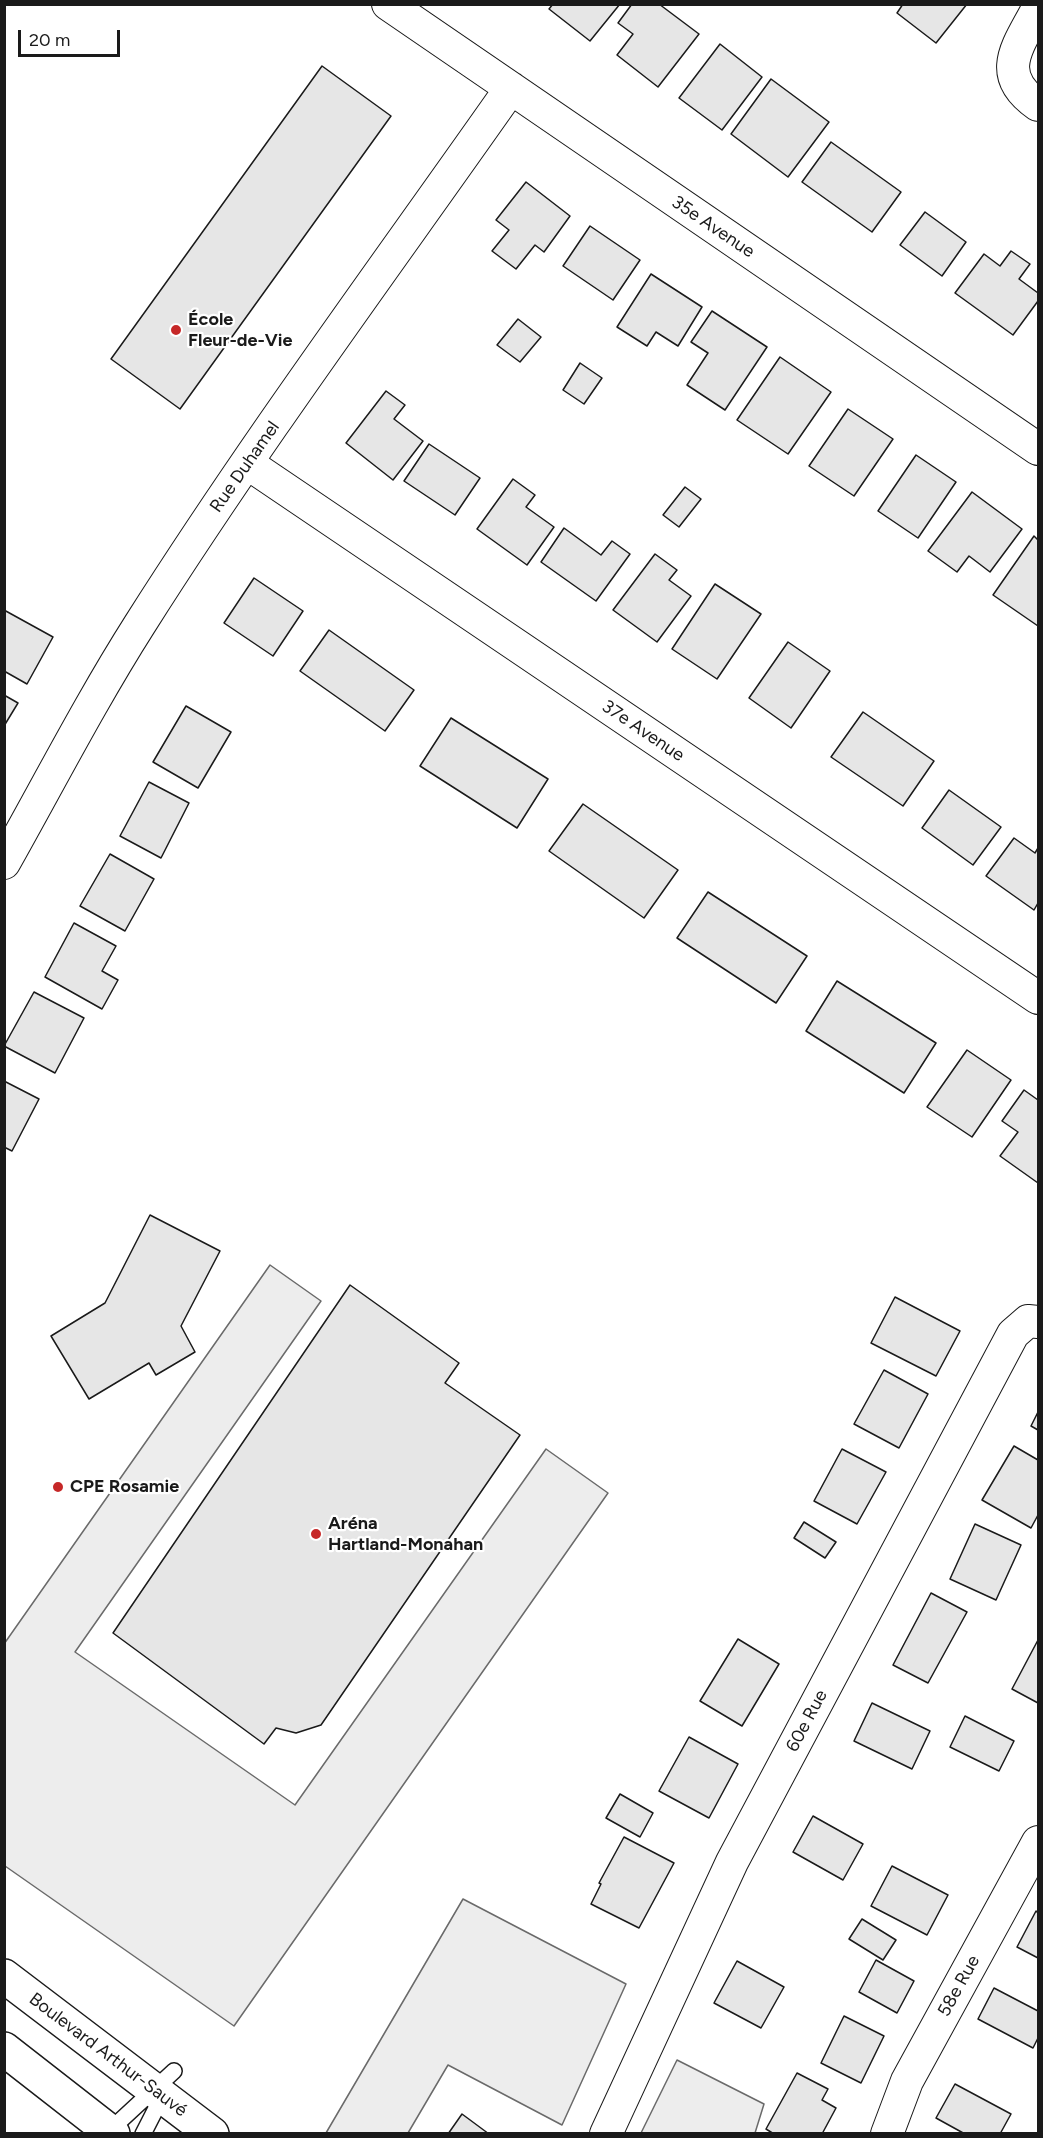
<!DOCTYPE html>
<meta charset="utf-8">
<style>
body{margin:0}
#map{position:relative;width:1043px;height:2138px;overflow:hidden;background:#fff;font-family:Figtree,sans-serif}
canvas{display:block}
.frame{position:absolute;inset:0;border:6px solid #1a1a1a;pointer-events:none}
.scale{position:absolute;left:18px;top:30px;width:102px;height:27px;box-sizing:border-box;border:3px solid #1a1a1a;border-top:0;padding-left:8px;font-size:18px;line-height:21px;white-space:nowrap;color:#1a1a1a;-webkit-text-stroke:4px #fff;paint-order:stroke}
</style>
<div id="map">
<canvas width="1043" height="2138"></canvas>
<div class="frame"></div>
<div class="scale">20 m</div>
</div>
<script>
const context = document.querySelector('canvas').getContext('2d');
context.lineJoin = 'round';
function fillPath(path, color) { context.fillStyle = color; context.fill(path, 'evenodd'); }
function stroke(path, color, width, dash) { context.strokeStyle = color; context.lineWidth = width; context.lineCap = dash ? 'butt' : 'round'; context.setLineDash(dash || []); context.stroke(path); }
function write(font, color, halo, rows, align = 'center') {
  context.font = font + ' Figtree,sans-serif'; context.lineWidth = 4.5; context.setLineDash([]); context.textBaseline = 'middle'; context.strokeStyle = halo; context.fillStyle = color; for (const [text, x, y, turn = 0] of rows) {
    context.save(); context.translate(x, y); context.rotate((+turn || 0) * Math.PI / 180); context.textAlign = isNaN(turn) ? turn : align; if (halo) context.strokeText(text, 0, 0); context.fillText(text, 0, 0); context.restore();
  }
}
const built = new Path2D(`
 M 270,1265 L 321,1301 L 75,1652 L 295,1805 L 546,1449 L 608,1493 L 234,2026 L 5,1866 L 4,1644 Z
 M 463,1899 L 626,1984 L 562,2125 L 448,2065 L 408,2133 L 326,2133 Z
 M 677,2060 L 764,2104 L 755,2133 L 641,2133 Z`);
fillPath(built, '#ededed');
stroke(built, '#6a6a6a', 1.5);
const building = new Path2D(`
 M 553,4 L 620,4 L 590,41 L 549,9 Z
 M 632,4 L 659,4 L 699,34 L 658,87 L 617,55 L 633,34 L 618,23 Z
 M 903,4 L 967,4 L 936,43 L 897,13 Z
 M 720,44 L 762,77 L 722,130 L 679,98 Z
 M 322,66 L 391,116 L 180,409 L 111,359 Z
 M 771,79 L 829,122 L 788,177 L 731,134 Z
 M 831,142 L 901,192 L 872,232 L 802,182 Z
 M 526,182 L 570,216 L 544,252 L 535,245 L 516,269 L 492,251 L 509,230 L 496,220 Z
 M 925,212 L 966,242 L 942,276 L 900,245 Z
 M 590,226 L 640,260 L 613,300 L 563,266 Z
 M 1011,251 L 1030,264 L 1019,279 L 1038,293 L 1038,301 L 1013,335 L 955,293 L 984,254 L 1000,266 Z
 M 651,274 L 702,307 L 678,346 L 656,332 L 647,346 L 617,327 Z
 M 712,311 L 767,347 L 725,410 L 687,385 L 708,353 L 691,342 Z
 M 518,319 L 541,337 L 520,362 L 497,345 Z
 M 780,357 L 831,392 L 788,454 L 737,420 Z
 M 580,363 L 602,378 L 584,404 L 563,390 Z
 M 386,391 L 405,405 L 394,419 L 423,441 L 393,480 L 346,443 Z
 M 848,409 L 893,439 L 854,496 L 809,466 Z
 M 429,444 L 480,478 L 455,515 L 404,481 Z
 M 916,455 L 956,482 L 918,538 L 878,511 Z
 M 513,479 L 535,495 L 526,507 L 554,527 L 527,565 L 477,529 Z
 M 685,487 L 701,499 L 679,527 L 663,515 Z
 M 972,492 L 1022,529 L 990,572 L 969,556 L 957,572 L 928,551 Z
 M 564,528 L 601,555 L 612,541 L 630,554 L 596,601 L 541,562 Z
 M 1034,536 L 1038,540 L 1038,626 L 993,595 Z
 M 655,554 L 677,570 L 669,580 L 691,596 L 657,642 L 613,610 Z
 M 254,578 L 303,611 L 273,656 L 224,623 Z
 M 715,584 L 761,614 L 717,679 L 672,649 Z
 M 4,610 L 53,637 L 27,684 L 4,671 Z
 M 329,630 L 414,690 L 385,731 L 300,671 Z
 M 788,642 L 830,671 L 791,728 L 749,698 Z
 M 4,695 L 18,703 L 4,726 Z
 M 186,706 L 231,732 L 198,788 L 153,762 Z
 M 863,712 L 934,761 L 903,806 L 831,757 Z
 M 451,718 L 548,779 L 517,828 L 420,766 Z
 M 149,782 L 189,803 L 161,858 L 120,836 Z
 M 949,790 L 1001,827 L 973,865 L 922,828 Z
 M 583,804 L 678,870 L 644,918 L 549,851 Z
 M 1014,838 L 1035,853 L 1038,848 L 1038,903 L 1034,910 L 986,876 Z
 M 110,854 L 154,879 L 125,931 L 80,906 Z
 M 708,892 L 807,956 L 776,1003 L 677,938 Z
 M 74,923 L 116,946 L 102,971 L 118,980 L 102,1009 L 45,977 Z
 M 837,981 L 936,1043 L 904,1093 L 806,1031 Z
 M 34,992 L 84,1018 L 55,1073 L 4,1046 Z
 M 967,1050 L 1011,1080 L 972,1137 L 927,1107 Z
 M 4,1081 L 39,1099 L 12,1151 L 4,1147 Z
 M 1024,1090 L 1038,1100 L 1038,1183 L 1000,1156 L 1018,1132 L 1002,1121 Z
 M 150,1215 L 220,1251 L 181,1326 L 195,1352 L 156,1375 L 149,1363 L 89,1399 L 51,1336 L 105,1303 Z
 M 350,1285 L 459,1363 L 445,1383 L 520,1435 L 321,1725 L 296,1733 L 276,1728 L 264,1744 L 113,1633 Z
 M 895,1297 L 960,1331 L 936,1376 L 871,1343 Z
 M 884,1370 L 928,1394 L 899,1448 L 854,1424 Z
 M 1038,1412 L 1038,1430 L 1031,1426 Z
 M 1014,1446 L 1038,1460 L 1038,1515 L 1031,1528 L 982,1500 Z
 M 842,1449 L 886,1472 L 857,1524 L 814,1501 Z
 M 804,1522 L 836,1542 L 825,1558 L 794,1538 Z
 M 975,1524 L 1021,1545 L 996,1600 L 950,1579 Z
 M 931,1593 L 967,1612 L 928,1683 L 893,1665 Z
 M 738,1639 L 779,1664 L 742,1726 L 700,1701 Z
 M 1038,1640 L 1038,1703 L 1012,1689 Z
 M 872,1703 L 930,1731 L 912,1769 L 854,1741 Z
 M 965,1716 L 1014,1741 L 999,1771 L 950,1747 Z
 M 689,1737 L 738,1764 L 709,1818 L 659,1791 Z
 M 620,1794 L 653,1813 L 640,1837 L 606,1818 Z
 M 813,1816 L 863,1844 L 843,1880 L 793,1852 Z
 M 624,1837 L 674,1863 L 639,1928 L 591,1904 L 601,1884 L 599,1883 Z
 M 892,1866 L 948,1895 L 927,1935 L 871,1906 Z
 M 1036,1911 L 1038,1913 L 1038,1958 L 1017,1947 Z
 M 862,1919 L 896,1940 L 883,1960 L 849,1939 Z
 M 876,1960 L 914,1981 L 897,2013 L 859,1992 Z
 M 737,1961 L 784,1987 L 761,2028 L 714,2003 Z
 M 994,1988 L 1038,2011 L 1038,2038 L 1033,2048 L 978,2019 Z
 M 844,2016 L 884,2036 L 861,2083 L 821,2063 Z
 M 797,2073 L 828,2089 L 822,2100 L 836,2108 L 822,2134 L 774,2134 L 766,2129 Z
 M 955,2084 L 1011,2114 L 1000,2134 L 965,2134 L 936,2118 Z
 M 462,2114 L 489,2134 L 448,2134 Z`);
fillPath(building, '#e6e6e6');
stroke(building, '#1a1a1a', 1.5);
const service = new Path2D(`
 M 108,2132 L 174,2071
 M 143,2134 L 164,2093`);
const minor = new Path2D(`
 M 388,4 L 1038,449
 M 1038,8 C 1019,45 993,74 1038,105
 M 247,463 L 1038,998
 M 4,863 C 49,783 91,701 140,624 C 256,441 386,266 511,88
 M 606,2134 L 732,1862 L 1013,1334 L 1028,1321 L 1038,1322
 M 887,2134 L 907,2081 L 1038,1842`);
const primary = new Path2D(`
 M 4,1976 L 212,2134
 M 4,2049 L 113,2134`);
stroke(service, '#1a1a1a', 18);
stroke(minor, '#1a1a1a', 34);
stroke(primary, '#1a1a1a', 36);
stroke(service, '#fff', 15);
stroke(minor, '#fff', 32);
stroke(primary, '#fff', 33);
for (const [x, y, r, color] of [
 [176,330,6,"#c62828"],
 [58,1487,6,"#c62828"],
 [316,1534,6,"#c62828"]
]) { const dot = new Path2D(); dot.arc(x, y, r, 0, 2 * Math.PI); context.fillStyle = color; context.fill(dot); stroke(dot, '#fff', 2); }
write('18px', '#1a1a1a', '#fff', [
 ["35e Avenue",713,227,34],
 ["Rue Duhamel",245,467,-55],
 ["37e Avenue",643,731,34],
 ["60e Rue",807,1721,-62],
 ["58e Rue",959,1986,-61],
 ["Boulevard Arthur-Sauvé",108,2055,37]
]);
write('bold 18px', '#1a1a1a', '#fff', [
 ["École",188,320],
 ["Fleur-de-Vie",188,341],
 ["CPE Rosamie",70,1487],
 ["Aréna",328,1524],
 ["Hartland-Monahan",328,1545]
], 'left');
</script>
